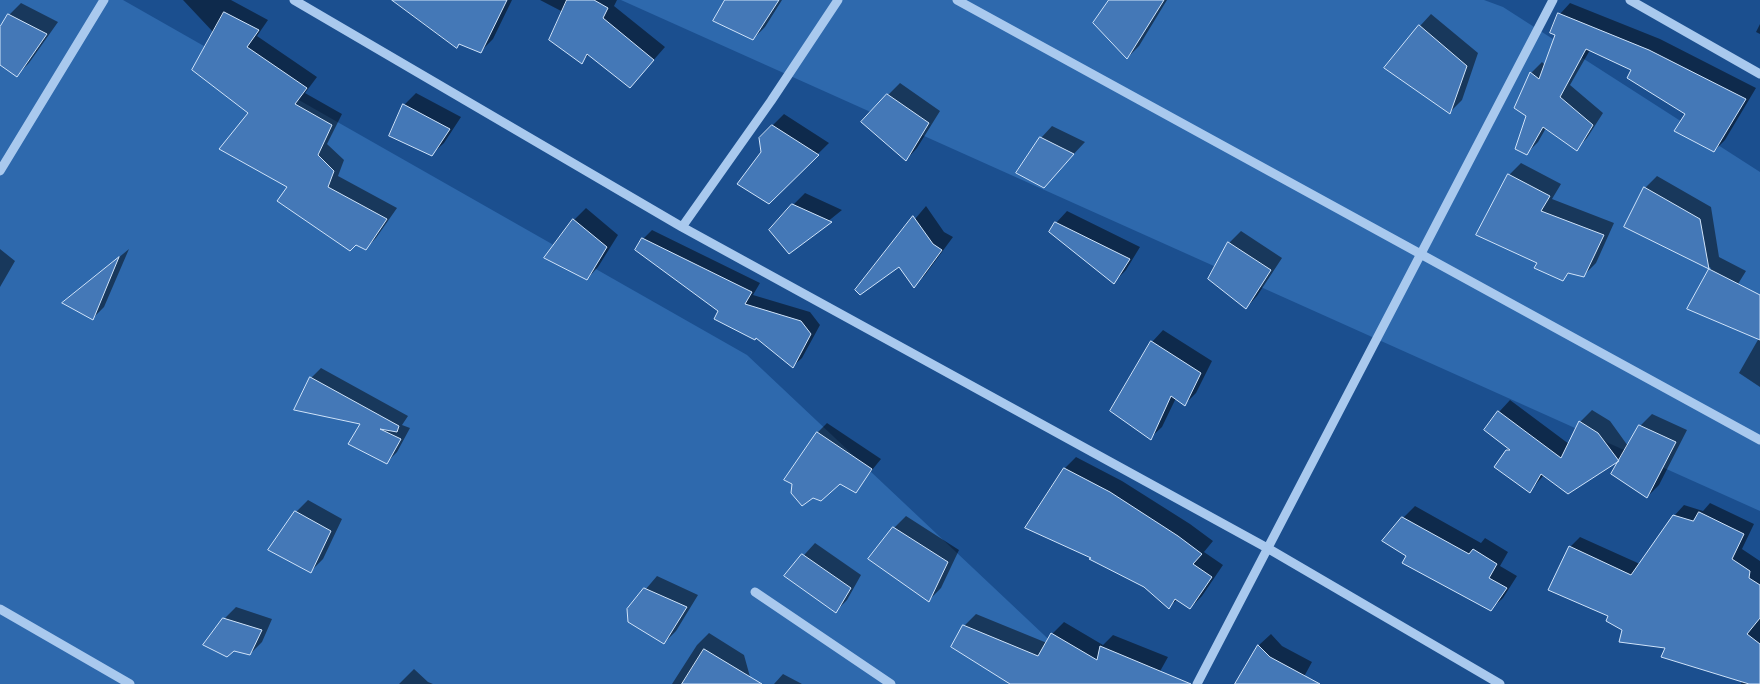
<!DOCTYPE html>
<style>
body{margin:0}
canvas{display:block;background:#1b4f8f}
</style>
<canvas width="1760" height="684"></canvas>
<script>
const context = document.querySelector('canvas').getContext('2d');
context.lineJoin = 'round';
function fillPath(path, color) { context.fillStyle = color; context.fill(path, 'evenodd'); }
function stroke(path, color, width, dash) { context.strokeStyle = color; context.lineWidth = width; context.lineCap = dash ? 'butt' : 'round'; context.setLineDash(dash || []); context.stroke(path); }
fillPath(new Path2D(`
 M 0,0 L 123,0 L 747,355 L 1096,684 L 0,684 Z
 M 621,0 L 1484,0 L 1503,7 L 1760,172 L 1760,511 Z`), '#2e69ad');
fillPath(new Path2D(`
 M 183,0 L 231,0 L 268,20 L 257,36 L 317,77 L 305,93 L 342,114 L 327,144 L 344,160 L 338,176 L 397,208 L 376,238 L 365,249 L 288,186 L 250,113 L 214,33 Z
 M 394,0 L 512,0 L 493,39 L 481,51 Z
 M 540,0 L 617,0 L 614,6 L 665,47 L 630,87 L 589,54 L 582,62 L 563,12 Z
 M 727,0 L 782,0 L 765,27 L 753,39 Z
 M 1110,0 L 1167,0 L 1139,46 L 1127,58 Z
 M 21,3 L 58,22 L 29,63 L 17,75 L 0,64 L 0,29 L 9,15 Z
 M 1570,3 L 1660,39 L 1756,88 L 1725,140 L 1714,151 L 1686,114 L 1633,70 L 1590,50 L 1570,85 L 1603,113 L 1587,138 L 1576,149 L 1546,128 L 1538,142 L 1527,153 L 1528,116 L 1516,108 L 1531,73 L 1542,62 L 1545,65 L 1556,34 L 1560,14 Z
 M 1431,14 L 1478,53 L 1462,100 L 1450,112 L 1420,26 Z
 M 1760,24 L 1760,34 L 1756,32 Z
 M 900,83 L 940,111 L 917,148 L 906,160 L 888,95 Z
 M 416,93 L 461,117 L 444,143 L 432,154 L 404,105 Z
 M 784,114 L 829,143 L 769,202 L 760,138 Z
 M 1052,126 L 1085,142 L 1055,174 L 1041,138 Z
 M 1521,163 L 1561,184 L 1552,199 L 1614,223 L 1596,263 L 1584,275 L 1570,272 L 1563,279 L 1538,263 L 1509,175 Z
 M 1657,176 L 1711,207 L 1719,257 L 1746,271 L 1738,284 L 1760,297 L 1760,387 L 1739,373 L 1759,338 L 1689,308 L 1711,268 L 1625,227 L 1645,188 Z
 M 805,193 L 842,210 L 790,252 L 793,205 Z
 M 926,206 L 944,232 L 953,237 L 925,275 L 914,286 L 900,265 L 856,289 Z
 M 586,208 L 618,235 L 598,267 L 587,279 L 546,257 L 574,220 Z
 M 1067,211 L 1140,247 L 1126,270 L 1114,282 L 1056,223 Z
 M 652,230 L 760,283 L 753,295 L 810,312 L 820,325 L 802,358 L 793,366 L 756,337 L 643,239 Z
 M 1241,231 L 1282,258 L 1257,296 L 1246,308 L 1229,243 Z
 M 0,249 L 15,261 L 0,287 Z
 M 129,249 L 104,307 L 93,318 L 64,303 Z
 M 1163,330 L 1212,361 L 1196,393 L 1185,404 L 1176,398 L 1162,427 L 1150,438 L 1152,342 Z
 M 321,368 L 408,416 L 402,425 L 410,428 L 397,452 L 387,462 L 362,424 L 296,409 L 311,378 Z
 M 1510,400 L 1569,444 L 1580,422 L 1592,410 L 1610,421 L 1628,446 L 1640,426 L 1652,414 L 1687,430 L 1659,485 L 1647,497 L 1622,457 L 1568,493 L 1544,475 L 1530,491 L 1507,450 L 1510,448 L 1499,412 Z
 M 827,423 L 881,459 L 855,491 L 839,482 L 793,484 L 786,480 L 818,432 Z
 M 1076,457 L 1122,481 L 1190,524 L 1213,541 L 1204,552 L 1223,565 L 1202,596 L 1190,608 L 1178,599 L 1169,607 L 1145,586 L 1064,469 Z
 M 308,500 L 342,519 L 323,559 L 311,571 L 296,512 Z
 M 1710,503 L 1754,524 L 1742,549 L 1760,561 L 1760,684 L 1741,684 L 1742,681 L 1623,630 L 1609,615 L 1570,547 L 1580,537 L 1640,564 L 1674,516 L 1684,505 L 1703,511 Z
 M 1415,506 L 1481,543 L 1485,538 L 1508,552 L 1500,566 L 1517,576 L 1503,598 L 1491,609 L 1408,556 L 1403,518 Z
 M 906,516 L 959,550 L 941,588 L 929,600 L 894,528 Z
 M 815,543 L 861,575 L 847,600 L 835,612 L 786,575 Z
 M 657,576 L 698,595 L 676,631 L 664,643 L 628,610 Z
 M 236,607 L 272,619 L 262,642 L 250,654 L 224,619 Z
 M 976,614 L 1047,643 L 1052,634 L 1064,622 L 1103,645 L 1113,635 L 1168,657 L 1153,684 L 1015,684 L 964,626 Z
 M 709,633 L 744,655 L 752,684 L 672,684 L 697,645 Z
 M 1271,634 L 1282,646 L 1312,662 L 1300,684 L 1236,684 L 1259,645 Z
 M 414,669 L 428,682 L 433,684 L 399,684 Z
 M 783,674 L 802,684 L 774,684 Z`), '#0007');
const building = new Path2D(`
 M 392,0 L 507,0 L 481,53 L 459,44 L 457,48 Z
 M 567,0 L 594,0 L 608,8 L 603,18 L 654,60 L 630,88 L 587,54 L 582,64 L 549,40 Z
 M 725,0 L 779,0 L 753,40 L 713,21 Z
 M 1109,0 L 1164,0 L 1127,59 L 1093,23 Z
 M 224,12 L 259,30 L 247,47 L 307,88 L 295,104 L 332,125 L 318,155 L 334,171 L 328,187 L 387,219 L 366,250 L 356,245 L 350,251 L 277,201 L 287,187 L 219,149 L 248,113 L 192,70 Z
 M 1558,13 L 1649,50 L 1746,99 L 1714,152 L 1674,131 L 1685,114 L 1627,78 L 1631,70 L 1586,49 L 1560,97 L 1593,125 L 1577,151 L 1543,127 L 1527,155 L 1515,149 L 1526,116 L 1514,108 L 1530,72 L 1539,79 L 1555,35 L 1550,33 Z
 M 8,14 L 47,34 L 17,77 L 0,65 L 0,27 Z
 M 1419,25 L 1467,66 L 1450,114 L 1384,68 Z
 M 887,94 L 929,123 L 906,161 L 861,122 Z
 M 403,104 L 450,129 L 432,156 L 389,136 Z
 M 772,125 L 819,155 L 769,204 L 737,184 L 761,152 L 759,138 Z
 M 1040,137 L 1074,154 L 1044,188 L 1016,173 Z
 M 1508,174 L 1550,196 L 1541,211 L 1604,235 L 1584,277 L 1568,273 L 1563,281 L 1534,268 L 1537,263 L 1476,235 Z
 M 1644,187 L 1700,219 L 1709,269 L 1624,227 Z
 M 792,204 L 832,222 L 789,254 L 769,230 Z
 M 913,216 L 933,244 L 942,250 L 914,288 L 899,267 L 860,295 L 855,290 Z
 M 573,219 L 607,247 L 587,280 L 544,258 Z
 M 1055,222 L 1130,259 L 1114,284 L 1049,232 Z
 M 642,238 L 752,292 L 745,304 L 801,321 L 811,334 L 793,368 L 756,338 L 755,340 L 714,319 L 718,311 L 635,250 Z
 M 1228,242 L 1271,270 L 1246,309 L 1208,279 Z
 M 119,257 L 93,320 L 62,303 Z
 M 1709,269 L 1760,295 L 1760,340 L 1687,309 Z
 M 1151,341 L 1201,373 L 1185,406 L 1171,396 L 1151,440 L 1110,411 Z
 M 310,377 L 399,426 L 397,432 L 380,429 L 401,439 L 387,464 L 348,444 L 360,424 L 294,410 Z
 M 1498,411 L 1561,458 L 1579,421 L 1598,433 L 1619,461 L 1568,494 L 1541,474 L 1530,493 L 1494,467 L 1506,450 L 1510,450 L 1484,430 Z
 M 1639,425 L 1676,442 L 1647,498 L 1611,474 Z
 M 817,432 L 872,469 L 856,493 L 840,484 L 821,501 L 813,498 L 802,506 L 791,493 L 792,484 L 784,480 Z
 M 1064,468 L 1110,492 L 1178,536 L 1202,554 L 1193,564 L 1212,577 L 1190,609 L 1175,599 L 1169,609 L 1144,587 L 1089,559 L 1091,558 L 1025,528 Z
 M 295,511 L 331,531 L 311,573 L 268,550 Z
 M 1699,512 L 1744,534 L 1732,559 L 1750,571 L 1749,578 L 1760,585 L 1760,618 L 1747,634 L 1760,644 L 1760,684 L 1749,684 L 1661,657 L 1665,648 L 1619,642 L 1622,630 L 1606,621 L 1608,616 L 1548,590 L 1569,546 L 1631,575 L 1673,515 L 1693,521 Z
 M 1402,517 L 1469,554 L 1473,549 L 1497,564 L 1489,578 L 1507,588 L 1491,611 L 1402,563 L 1406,556 L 1382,541 Z
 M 893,527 L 948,562 L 929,602 L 868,559 Z
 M 802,554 L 851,588 L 836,613 L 784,576 Z
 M 644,588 L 687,607 L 664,644 L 628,622 L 627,609 Z
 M 223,618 L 262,630 L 250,655 L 234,651 L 227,657 L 203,645 Z
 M 963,625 L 1038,656 L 1051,633 L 1097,660 L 1100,646 L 1191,684 L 1010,684 L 951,647 Z
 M 1258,645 L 1270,657 L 1320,684 L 1235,684 Z
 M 704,649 L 762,684 L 682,684 Z`);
fillPath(building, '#4478b7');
stroke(building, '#cfe3fa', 1);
stroke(new Path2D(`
 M 294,0 L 682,227 L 1269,549 L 1500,684
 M 957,0 L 1760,440
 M 1630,0 L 1760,74
 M 0,171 L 104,0
 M 682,227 L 771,101 L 838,0
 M 755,592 L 891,684
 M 0,609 L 130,684
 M 1197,684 L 1553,0`), '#a9c9ee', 9);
</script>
